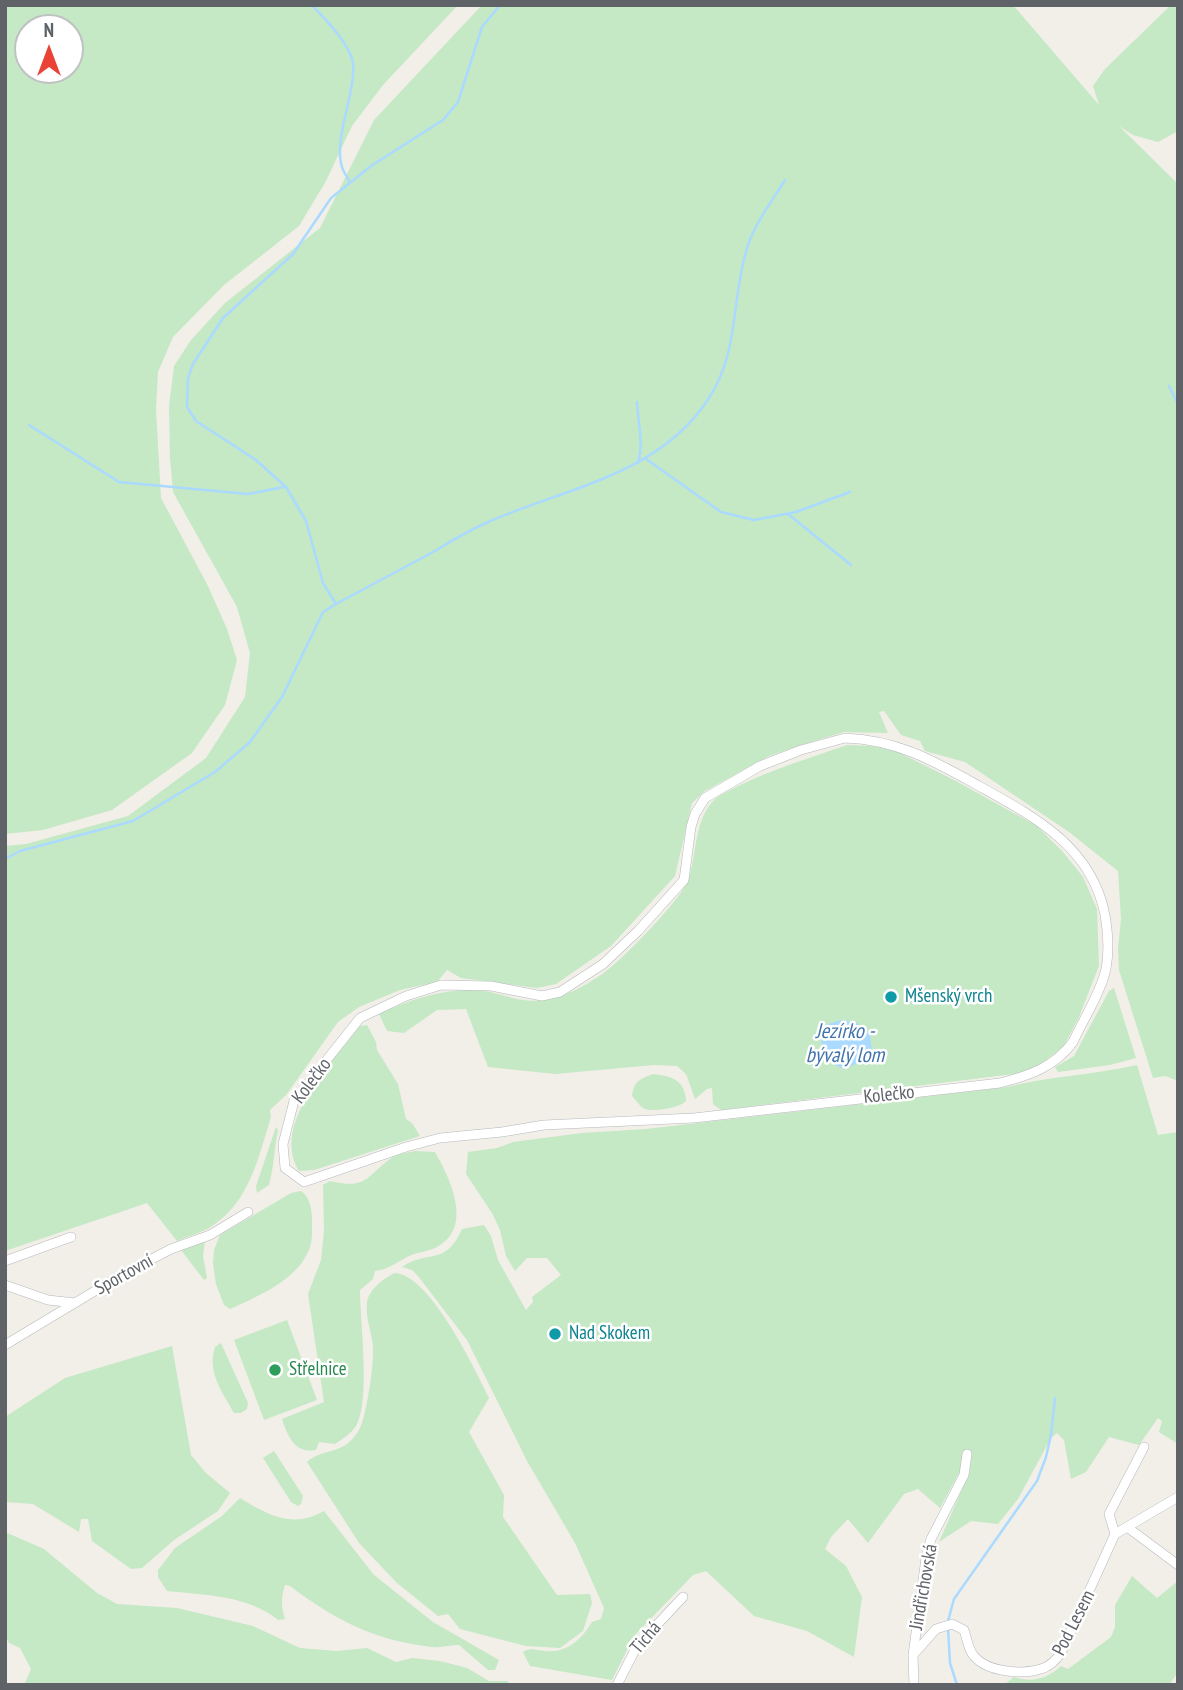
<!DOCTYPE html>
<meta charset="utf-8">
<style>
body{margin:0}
#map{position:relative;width:1183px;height:1690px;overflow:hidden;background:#f1efe8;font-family:"PT Sans Narrow",sans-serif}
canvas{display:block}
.frame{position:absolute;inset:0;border:7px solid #5f6368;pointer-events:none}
.north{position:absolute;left:14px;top:14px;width:70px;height:70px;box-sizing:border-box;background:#fff;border:2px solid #bfc1c3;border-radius:50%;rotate:0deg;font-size:19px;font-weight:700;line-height:28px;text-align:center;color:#5f6368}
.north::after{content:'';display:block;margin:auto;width:24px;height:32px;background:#ea4335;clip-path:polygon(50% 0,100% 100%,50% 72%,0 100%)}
</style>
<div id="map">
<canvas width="1183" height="1690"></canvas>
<div class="frame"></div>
<div class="north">N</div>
</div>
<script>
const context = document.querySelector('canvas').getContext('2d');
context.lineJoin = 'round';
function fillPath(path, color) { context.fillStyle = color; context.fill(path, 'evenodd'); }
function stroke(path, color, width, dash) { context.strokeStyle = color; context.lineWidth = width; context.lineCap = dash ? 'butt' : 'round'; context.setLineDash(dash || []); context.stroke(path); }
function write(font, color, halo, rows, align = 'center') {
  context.font = font + ' "PT Sans Narrow",sans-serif'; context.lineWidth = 5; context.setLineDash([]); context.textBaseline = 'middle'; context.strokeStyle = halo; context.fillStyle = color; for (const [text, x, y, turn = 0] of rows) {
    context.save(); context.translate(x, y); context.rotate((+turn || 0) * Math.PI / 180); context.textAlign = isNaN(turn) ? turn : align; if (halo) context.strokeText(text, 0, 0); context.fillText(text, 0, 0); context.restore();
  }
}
fillPath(new Path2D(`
 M 5,5 L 458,5 L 383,85 L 352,126 L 326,181 L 299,226 L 224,285 L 173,337 L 158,372 L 156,410 L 161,498 L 208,586 L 227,629 L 237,660 L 225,705 L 192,753 L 112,810 L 43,830 L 5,834 ZM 28,28 L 70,28 L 70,70 L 28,70 Z
 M 482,5 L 1013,5 L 1099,105 L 1093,86 L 1105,69 L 1171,5 L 1178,5 L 1178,131 L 1158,142 L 1133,135 L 1119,126 L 1178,184 L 1178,1081 L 1165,1076 L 1153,1078 L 1119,970 L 1118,948 L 1121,919 L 1118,871 L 1069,832 L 965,762 L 925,751 L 920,741 L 901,735 L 884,711 L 879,712 L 888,733 L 844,732 L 798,746 L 769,756 L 705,791 L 692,803 L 675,876 L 611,946 L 556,984 L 537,988 L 461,978 L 447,970 L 437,982 L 400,990 L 359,1007 L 338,1022 L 286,1095 L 270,1110 L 271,1117 C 258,1158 250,1201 212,1226 C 202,1233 188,1236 177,1241 L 147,1203 L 5,1251 L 5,846 L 26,844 L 128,816 L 206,758 L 245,697 L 250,653 L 237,607 L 173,492 L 170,458 L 169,406 L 174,366 L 191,340 L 225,303 L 320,228 L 374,120 Z
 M 847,745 L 872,746 L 898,752 L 954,780 L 1037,826 L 1063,852 L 1083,877 L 1097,909 L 1099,966 L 1079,1017 L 1064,1046 L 1030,1072 L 721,1110 L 713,1104 L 712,1088 L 707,1089 L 695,1099 L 686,1074 L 677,1066 L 654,1065 L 555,1074 L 488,1067 L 466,1009 L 437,1010 L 404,1033 L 387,1031 L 379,1014 C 408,1000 442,989 475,990 C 489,990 503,996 517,999 C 549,1006 578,991 605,972 C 623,959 683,898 689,878 C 697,852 694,820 715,799 C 721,794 731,790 738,786 C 773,769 810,758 847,745 Z
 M 1114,988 L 1136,1058 L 1110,1065 L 1058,1072 L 1055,1067 L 1074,1056 L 1109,991 Z
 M 367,1025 L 376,1042 L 377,1050 L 398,1084 L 406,1119 L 412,1123 L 420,1136 L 314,1170 L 299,1171 C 270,1123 334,1061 360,1026 Z
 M 1137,1065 L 1158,1135 L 1178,1132 L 1178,1444 L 1159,1432 L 1162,1421 L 1158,1418 L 1139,1445 L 1109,1437 L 1086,1472 L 1071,1479 L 1064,1440 L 1057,1433 L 1051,1438 L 1018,1499 L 998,1524 L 971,1521 L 939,1542 L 970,1471 L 960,1471 L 940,1508 L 918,1489 L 904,1494 L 868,1543 L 848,1519 L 831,1537 L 825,1549 L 846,1566 L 862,1597 L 854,1657 L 807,1631 L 754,1616 L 706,1571 L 693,1575 L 634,1636 L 612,1680 L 530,1666 L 523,1652 C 531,1647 536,1650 545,1651 C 567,1653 581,1640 592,1622 L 601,1619 L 604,1608 L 575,1543 L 527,1461 L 467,1340 L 418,1276 L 412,1270 L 402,1267 C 429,1249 445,1267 462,1229 L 484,1225 L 491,1236 L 498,1260 L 526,1310 L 533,1302 L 532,1297 L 561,1275 L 547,1258 L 527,1258 L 515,1271 L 506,1256 L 500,1230 L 492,1213 L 466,1174 L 468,1152 L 497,1148 L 513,1142 L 582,1133 L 646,1129 L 1008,1087 C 1050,1076 1094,1075 1137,1065 Z
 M 653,1074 C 672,1076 685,1080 686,1101 C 679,1108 655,1112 645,1109 C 640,1107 636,1100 632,1096 C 634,1081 640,1079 653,1074 Z
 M 276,1127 L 278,1130 C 274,1149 274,1167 269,1185 L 257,1193 L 256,1186 Z
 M 415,1151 L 435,1152 C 450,1178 475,1229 435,1248 C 428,1251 420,1252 414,1254 C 398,1260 392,1269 375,1271 L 373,1279 L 360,1290 C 360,1321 371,1401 356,1426 C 351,1434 342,1439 335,1444 L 319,1442 L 316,1450 C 295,1454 288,1437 282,1419 L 324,1402 L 308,1294 L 321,1260 L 324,1231 L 323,1185 L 330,1181 C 369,1190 365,1176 393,1157 C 399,1153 408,1153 415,1151 Z
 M 301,1191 C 310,1197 312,1210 312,1220 C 312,1231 313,1243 308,1252 C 296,1280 257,1297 230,1309 L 224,1305 L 216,1284 L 213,1263 L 214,1250 L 220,1235 L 291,1193 Z
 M 205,1240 L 203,1256 L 207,1278 L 204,1280 L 181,1250 Z
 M 395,1273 C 430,1275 475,1369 489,1398 L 469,1432 L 504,1495 L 503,1517 L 557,1595 L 590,1594 L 592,1603 L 583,1631 L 560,1648 L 526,1646 L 460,1629 L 448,1614 L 438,1616 L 397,1583 L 359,1543 L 307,1462 C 323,1447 345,1457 360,1428 C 367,1413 374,1364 373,1347 C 372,1333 365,1317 367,1303 C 368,1290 384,1278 395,1273 Z
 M 287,1320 L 317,1400 L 264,1420 L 234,1340 Z
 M 221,1343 L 248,1403 L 247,1409 L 241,1413 L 234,1413 C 222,1391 207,1373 215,1347 Z
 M 172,1346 L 191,1455 L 206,1473 L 230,1493 L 218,1511 L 174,1540 L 142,1568 L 131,1569 L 92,1541 L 88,1519 L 81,1519 L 79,1532 L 33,1504 L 5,1502 L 5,1417 L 65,1378 Z
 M 274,1451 L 303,1496 L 301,1504 L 298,1506 L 291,1502 L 263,1458 Z
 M 240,1498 C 268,1515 293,1529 324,1511 L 374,1575 L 433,1622 L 499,1660 L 495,1670 L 488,1670 L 459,1645 C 450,1645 441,1648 432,1647 C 373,1640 337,1621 290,1586 L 285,1585 C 281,1597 281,1608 285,1619 L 278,1620 C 248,1595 204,1595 167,1591 L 158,1577 L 158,1570 L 175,1548 L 222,1516 Z
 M 5,1532 L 44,1549 L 97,1593 L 117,1604 L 177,1608 L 253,1626 L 300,1648 L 337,1651 L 367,1648 L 396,1662 L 412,1658 L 440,1661 L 467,1668 L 489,1681 L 507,1681 L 512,1685 L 24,1685 L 31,1669 L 20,1648 L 9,1643 L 5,1635 Z
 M 1132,1576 L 1157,1598 L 1178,1581 L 1178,1672 L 1169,1685 L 1004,1685 L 1014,1677 C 1032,1683 1047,1679 1061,1666 L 1068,1669 L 1111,1637 L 1115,1627 L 1115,1605 Z`), '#c5e8c5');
fillPath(new Path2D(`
 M 841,1020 L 856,1022 L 870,1035 L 872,1051 L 862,1061 L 845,1069 L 832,1064 L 822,1055 L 821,1043 L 828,1024 Z`), '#aadaff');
stroke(new Path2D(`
 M 312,5 C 325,19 350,44 353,63 C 356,94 333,138 342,167 C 343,171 347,177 349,181
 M 1169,386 L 1178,404
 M 637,402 C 638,424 644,442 638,463
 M 29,425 L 119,482 L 248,494 L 284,487
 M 646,459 L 721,512 L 754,520 L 796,512 L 850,492
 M 788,514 L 851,565
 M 336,604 C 369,586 402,569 435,551 C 451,541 468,531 486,523 C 564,488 659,476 709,398 C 740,351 731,296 748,245 C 756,222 772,201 785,180
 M 5,859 L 20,851 L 133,821 L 215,772 L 250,742 L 282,697 L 323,612 L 336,604 L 323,583 L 306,521 L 286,487 L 256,460 L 196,421 L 187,407 L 188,378 L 193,364 L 223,318 L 293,254 L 331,198 L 371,166 L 443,120 L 458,102 L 482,27 L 500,5
 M 948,1621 L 954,1599 L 1037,1481 L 1046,1457 L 1051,1435 L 1055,1398
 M 948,1628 L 950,1663 L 957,1685`), '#aadaff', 2.5);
const minor = new Path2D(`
 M 845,738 C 898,740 934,761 979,786 C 1035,817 1092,847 1105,915 C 1108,932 1109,952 1106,969 C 1101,992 1083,1020 1073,1042 C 1055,1067 1028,1076 1000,1083 L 694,1118 L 544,1125 L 502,1132 L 440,1138 L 406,1147 L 304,1182 L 285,1168 L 283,1144 L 294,1101 L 360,1018 L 406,996 L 441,985 L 491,986 L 542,996 L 560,992 L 603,964 L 638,931 L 684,880 L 691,827 L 695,814 L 705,798 L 760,766 L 801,750 Z
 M 5,1261 L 71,1237
 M 5,1285 L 48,1300 L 75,1303
 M 5,1345 L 123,1274 L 171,1249 L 210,1235 L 248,1212
 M 1127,1527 L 1178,1565
 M 1115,1534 L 1109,1514 L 1144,1447
 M 913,1655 L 936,1629 L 952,1624 L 964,1630 C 967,1638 968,1650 974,1656 C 988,1673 1025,1675 1044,1668 C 1051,1665 1056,1660 1061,1653 L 1115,1534 L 1178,1497
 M 617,1685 L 637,1646 L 683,1597
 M 914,1685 L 913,1655 L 926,1558 L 931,1539 L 964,1475 L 967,1454`);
stroke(minor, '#b5b8bc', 10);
stroke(minor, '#fff', 9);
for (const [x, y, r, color] of [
 [891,997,7,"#0f9aa8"],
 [555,1334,7,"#0f9aa8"],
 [275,1370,7,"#2e9e5b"]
]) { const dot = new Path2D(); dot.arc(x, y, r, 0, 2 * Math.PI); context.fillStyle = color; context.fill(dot); stroke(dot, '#fff', 2.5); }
write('19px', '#0d838f', '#fff', [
 ["Mšenský vrch",905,997],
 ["Nad Skokem",569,1334]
], 'left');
write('19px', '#5f6368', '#fff', [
 ["Kolečko",312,1081,-53],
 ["Kolečko",889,1095,-6],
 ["Sportovní",124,1275,-29],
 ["Jindřichovská",924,1587,-80],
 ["Pod Lesem",1074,1623,-63],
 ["Tichá",646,1638,-50]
]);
write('19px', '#27864d', '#fff', [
 ["Střelnice",289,1370]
], 'left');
write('italic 21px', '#4174aa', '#fff', [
 ["Jezírko -",845,1032],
 ["bývalý lom",845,1056]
]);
</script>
